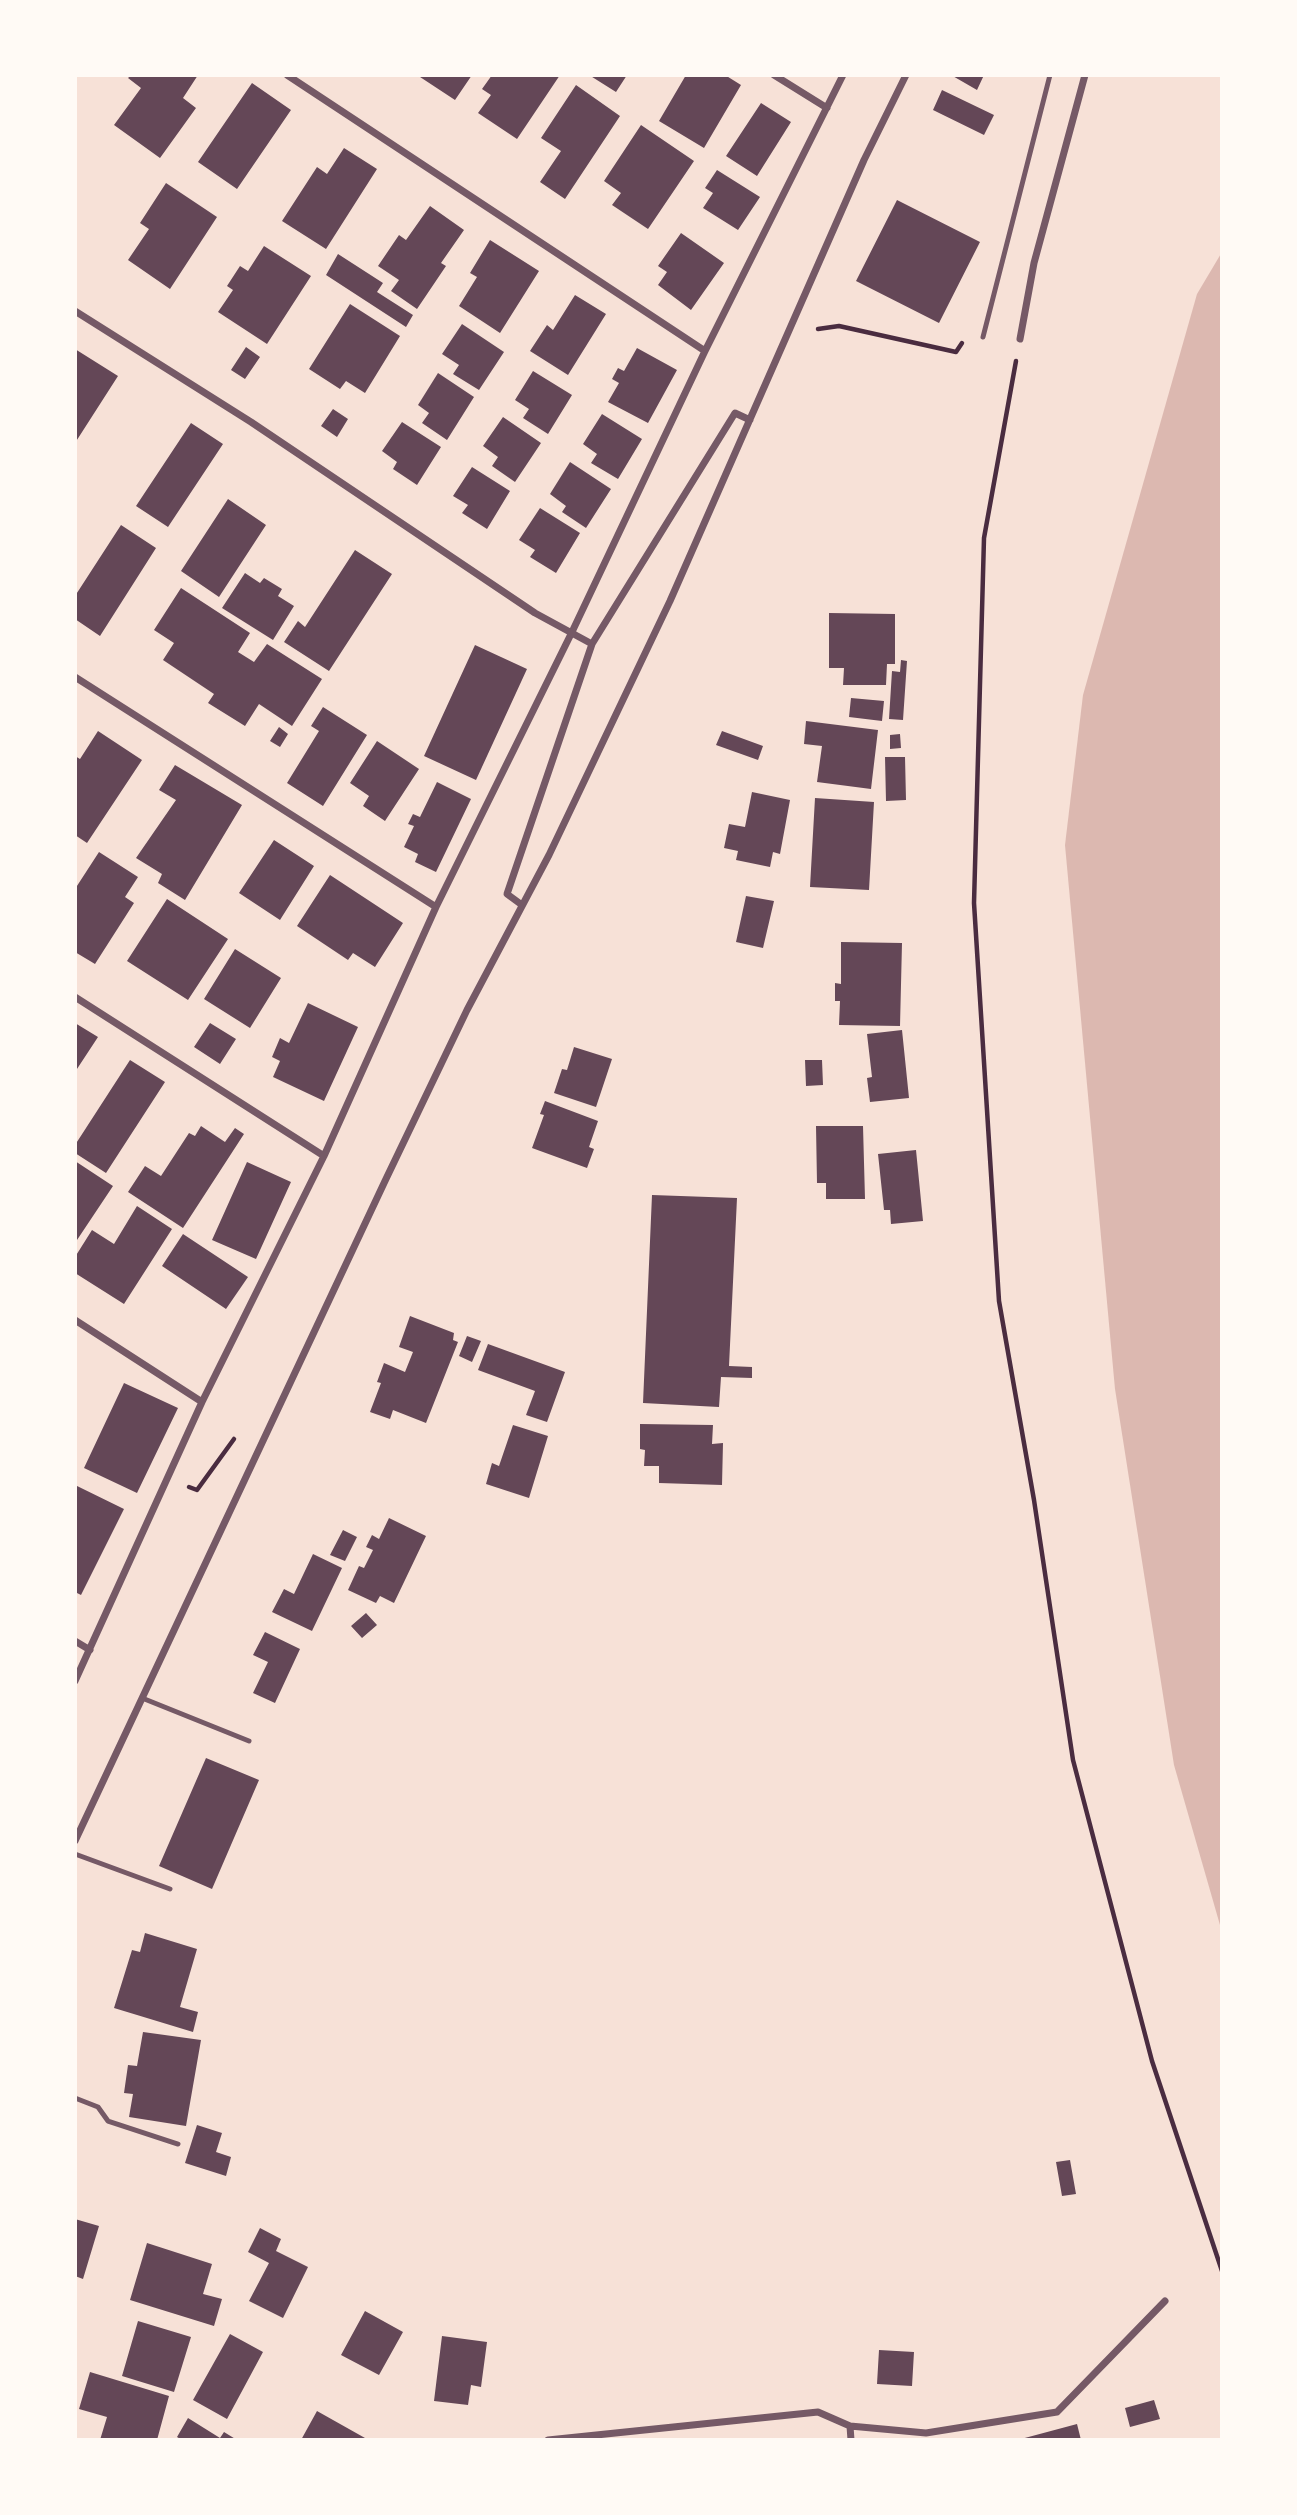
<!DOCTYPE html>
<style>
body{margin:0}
#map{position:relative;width:1297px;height:2515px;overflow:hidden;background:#f7e1d7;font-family:Karla,sans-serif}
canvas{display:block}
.frame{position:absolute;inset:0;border:77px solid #fffaf5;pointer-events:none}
</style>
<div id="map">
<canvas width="1297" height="2515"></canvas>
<div class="frame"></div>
</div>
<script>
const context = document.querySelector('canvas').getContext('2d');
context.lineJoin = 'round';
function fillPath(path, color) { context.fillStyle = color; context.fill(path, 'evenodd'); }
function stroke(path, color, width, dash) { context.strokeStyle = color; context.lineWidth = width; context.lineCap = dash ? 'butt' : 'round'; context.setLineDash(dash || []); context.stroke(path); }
fillPath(new Path2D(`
 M 1222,252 L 1222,1932 L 1174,1765 L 1115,1389 L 1065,845 L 1083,695 L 1197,294 Z`), '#dcb8b0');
fillPath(new Path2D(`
 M 131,75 L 198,75 L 183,98 L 196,108 L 160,158 L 114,125 L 141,88 L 128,78 Z
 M 417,75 L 472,75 L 455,100 Z
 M 492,75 L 560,75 L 517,139 L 478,113 L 491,95 L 482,89 Z
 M 589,75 L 627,75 L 616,92 Z
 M 686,75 L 725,75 L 741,85 L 704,148 L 659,121 Z
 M 951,75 L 984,75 L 977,90 Z
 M 252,83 L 291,110 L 237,189 L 198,162 Z
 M 576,85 L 620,116 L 565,199 L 540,182 L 561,151 L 541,138 Z
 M 942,90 L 994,115 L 984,135 L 933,110 Z
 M 761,103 L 791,122 L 757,176 L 726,156 Z
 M 641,125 L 694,161 L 648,229 L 612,205 L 621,193 L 604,181 Z
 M 344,148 L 377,169 L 326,249 L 282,221 L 317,167 L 327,174 Z
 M 717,170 L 760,197 L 738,230 L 703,208 L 713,193 L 705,188 Z
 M 166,183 L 217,217 L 170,289 L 128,260 L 149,229 L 140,223 Z
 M 897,200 L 980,242 L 939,323 L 856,281 Z
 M 430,206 L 464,230 L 441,263 L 446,266 L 417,309 L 391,291 L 399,280 L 378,266 L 399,235 L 406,240 Z
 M 681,233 L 724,263 L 691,310 L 658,285 L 667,272 L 658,266 Z
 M 490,240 L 539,271 L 500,333 L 459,306 L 477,277 L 470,273 Z
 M 264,246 L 311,276 L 267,344 L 218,312 L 233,290 L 227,286 L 240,266 L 248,271 Z
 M 338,254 L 383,283 L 377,292 L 413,315 L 406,327 L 326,275 Z
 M 575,295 L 606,314 L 568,375 L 530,351 L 547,325 L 553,330 Z
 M 350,304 L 400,336 L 365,393 L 346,381 L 340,389 L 309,369 Z
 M 462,324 L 504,352 L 479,390 L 453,374 L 459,365 L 442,354 Z
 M 246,347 L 260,357 L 245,379 L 231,370 Z
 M 637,348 L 677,370 L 648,423 L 608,402 L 619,383 L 612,379 L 618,368 L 624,371 Z
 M 75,349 L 118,376 L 75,443 Z
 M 533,371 L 572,395 L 548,434 L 523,418 L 529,409 L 515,400 Z
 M 438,373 L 474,397 L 447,440 L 422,423 L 429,413 L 418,405 Z
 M 333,409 L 348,419 L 337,437 L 321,426 Z
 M 602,414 L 642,439 L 618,479 L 591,463 L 597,454 L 583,444 Z
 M 503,417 L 541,443 L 515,482 L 492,466 L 498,457 L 483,446 Z
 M 402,422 L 441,447 L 417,485 L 393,469 L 397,462 L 382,451 Z
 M 191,423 L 223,444 L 168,527 L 136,506 Z
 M 570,462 L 611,489 L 586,528 L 562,512 L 566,506 L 550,494 Z
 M 472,467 L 510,491 L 487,529 L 462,513 L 468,505 L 453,496 Z
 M 228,499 L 266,525 L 219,597 L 181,571 Z
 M 540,508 L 580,533 L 556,573 L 530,557 L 535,550 L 519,540 Z
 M 121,525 L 156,548 L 100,636 L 75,619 L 75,596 Z
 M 355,550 L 392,574 L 329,671 L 284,642 L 298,621 L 305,627 Z
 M 245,573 L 260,583 L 264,578 L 282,589 L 278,596 L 294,606 L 273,640 L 222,608 Z
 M 181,588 L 250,633 L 238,652 L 254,662 L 267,644 L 322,679 L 292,726 L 259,704 L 245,726 L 208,703 L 214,694 L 163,660 L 174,643 L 154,630 Z
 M 829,613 L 895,614 L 895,664 L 887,664 L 886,685 L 843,685 L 844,668 L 829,668 Z
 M 475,645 L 527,669 L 476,780 L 424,756 Z
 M 901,660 L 907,661 L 903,720 L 889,719 L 892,671 L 900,672 Z
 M 851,698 L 884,701 L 882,721 L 849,717 Z
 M 323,707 L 367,735 L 323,806 L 287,783 L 319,731 L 311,726 Z
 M 806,721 L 878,730 L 871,789 L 817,782 L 822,746 L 804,744 Z
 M 279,727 L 288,734 L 280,747 L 270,741 Z
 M 98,731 L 142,760 L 87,843 L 75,835 L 75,756 L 80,759 Z
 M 722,731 L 763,746 L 758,760 L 716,745 Z
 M 900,734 L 901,748 L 890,749 L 890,735 Z
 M 377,741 L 419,769 L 385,821 L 363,806 L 369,796 L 350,783 Z
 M 885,757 L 905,757 L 906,800 L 886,801 Z
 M 175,765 L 242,805 L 185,900 L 158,883 L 162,874 L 136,858 L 176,800 L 159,790 Z
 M 437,782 L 471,799 L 436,872 L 415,862 L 418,854 L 404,847 L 414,826 L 408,824 L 413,814 L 420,817 Z
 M 752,792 L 790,800 L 780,854 L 773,852 L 770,867 L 736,860 L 738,851 L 724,848 L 729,824 L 745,827 Z
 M 815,798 L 874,802 L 869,890 L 810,887 Z
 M 274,840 L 314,866 L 280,920 L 239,893 Z
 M 99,852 L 138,877 L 125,897 L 134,903 L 95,964 L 75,952 L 75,889 Z
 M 330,875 L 403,923 L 375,967 L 353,953 L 348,960 L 297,926 Z
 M 746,896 L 774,901 L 763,948 L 736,942 Z
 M 167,899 L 228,939 L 188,1000 L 127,961 Z
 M 841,942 L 902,943 L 900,1026 L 839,1025 L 840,1001 L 835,1001 L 835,983 L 841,984 Z
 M 235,949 L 281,978 L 250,1028 L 204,999 Z
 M 308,1003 L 358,1027 L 324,1101 L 273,1077 L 280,1061 L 272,1057 L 280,1038 L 289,1043 Z
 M 75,1023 L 98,1037 L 75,1072 Z
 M 210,1023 L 236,1039 L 220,1064 L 194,1047 Z
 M 902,1030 L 909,1098 L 870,1102 L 867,1078 L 872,1077 L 867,1034 Z
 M 574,1047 L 612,1059 L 596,1107 L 554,1093 L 562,1069 L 567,1070 Z
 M 130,1060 L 165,1082 L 106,1173 L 75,1153 L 75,1145 Z
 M 805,1060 L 822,1060 L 823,1085 L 806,1086 Z
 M 545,1101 L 598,1121 L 589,1147 L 594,1149 L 587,1168 L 532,1148 L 544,1115 L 540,1114 Z
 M 201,1126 L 225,1142 L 235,1128 L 244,1134 L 183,1228 L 128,1192 L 145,1166 L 161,1176 L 189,1133 L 195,1136 Z
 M 816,1126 L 863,1126 L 865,1199 L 826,1199 L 826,1183 L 817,1183 Z
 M 916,1150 L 923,1221 L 891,1224 L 890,1210 L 884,1210 L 878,1154 Z
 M 75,1161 L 113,1186 L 75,1243 Z
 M 247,1162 L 291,1182 L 256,1259 L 212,1240 Z
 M 652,1195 L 737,1198 L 729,1366 L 752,1367 L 752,1378 L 721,1377 L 719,1407 L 643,1403 Z
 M 137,1206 L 172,1229 L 124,1304 L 75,1273 L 75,1257 L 92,1230 L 114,1244 Z
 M 183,1234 L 248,1277 L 226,1309 L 162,1266 Z
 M 410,1316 L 454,1333 L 453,1340 L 458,1342 L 426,1423 L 393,1410 L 390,1419 L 370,1412 L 381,1383 L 377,1382 L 384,1363 L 405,1372 L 413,1352 L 399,1347 Z
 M 467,1336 L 481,1341 L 472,1362 L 459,1356 Z
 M 488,1344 L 565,1372 L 547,1422 L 526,1415 L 535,1391 L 478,1370 Z
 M 124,1383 L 178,1408 L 137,1493 L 84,1468 Z
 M 640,1424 L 713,1425 L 712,1444 L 723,1443 L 722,1485 L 659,1483 L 659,1466 L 644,1466 L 645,1450 L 640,1449 Z
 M 513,1425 L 548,1436 L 529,1498 L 486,1484 L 492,1463 L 499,1466 Z
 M 75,1485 L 124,1509 L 81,1595 L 75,1592 Z
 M 389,1518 L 426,1536 L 394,1603 L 380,1596 L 376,1603 L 348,1590 L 359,1566 L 364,1568 L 373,1550 L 366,1547 L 372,1535 L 379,1539 Z
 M 343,1530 L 357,1537 L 345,1561 L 330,1555 Z
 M 313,1554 L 342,1568 L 312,1631 L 272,1612 L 284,1589 L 294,1594 Z
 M 366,1613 L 377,1625 L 362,1638 L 351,1626 Z
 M 265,1632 L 300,1649 L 275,1703 L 253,1693 L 268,1662 L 253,1655 Z
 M 206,1758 L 259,1780 L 212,1889 L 159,1866 Z
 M 145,1933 L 197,1949 L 180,2007 L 198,2012 L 193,2032 L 114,2008 L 132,1950 L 140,1952 Z
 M 143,2032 L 201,2040 L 186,2126 L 129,2117 L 133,2094 L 124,2093 L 128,2065 L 137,2066 Z
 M 197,2125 L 222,2133 L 216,2152 L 231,2157 L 226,2176 L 185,2163 Z
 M 1070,2160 L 1076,2194 L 1062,2196 L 1056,2162 Z
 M 75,2219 L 99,2226 L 83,2279 L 75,2276 Z
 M 260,2228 L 281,2239 L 276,2251 L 308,2267 L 283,2318 L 249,2301 L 269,2263 L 248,2252 Z
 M 147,2243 L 212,2264 L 203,2294 L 222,2299 L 214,2326 L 130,2300 Z
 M 365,2311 L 403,2332 L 379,2375 L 341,2355 Z
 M 138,2321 L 191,2337 L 174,2392 L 122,2376 Z
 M 230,2334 L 263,2352 L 227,2419 L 193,2400 Z
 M 442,2336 L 487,2342 L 481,2387 L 471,2385 L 468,2405 L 434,2401 Z
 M 879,2350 L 914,2352 L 912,2386 L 877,2384 Z
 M 90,2372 L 169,2396 L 157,2440 L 100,2440 L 107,2417 L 79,2409 Z
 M 1154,2400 L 1160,2419 L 1130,2427 L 1125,2408 Z
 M 317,2411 L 365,2438 L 364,2440 L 301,2440 Z
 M 188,2418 L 220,2438 L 224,2432 L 237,2440 L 182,2440 L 177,2437 Z
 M 1077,2424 L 1081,2440 L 1021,2440 L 1021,2439 Z`), '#644757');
stroke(new Path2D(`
 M 818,329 L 839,326 L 956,352 L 962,343
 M 1016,361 L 984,538 L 974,903 L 999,1301 L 1034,1500 L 1073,1760 L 1152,2061 L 1222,2271
 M 189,1487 L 197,1490 L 234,1439`), '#4a2c40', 4.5);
stroke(new Path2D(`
 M 983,337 L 1050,75
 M 142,1698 L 249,1741
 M 75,1854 L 170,1889
 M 75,2098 L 98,2107 L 108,2121 L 178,2144`), '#755966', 5);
stroke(new Path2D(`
 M 287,75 L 705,351
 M 774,75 L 827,108
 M 75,311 L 251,422 L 535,613 L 592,644
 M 1020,339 L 1034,263 L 1085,75
 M 75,677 L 436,907
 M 522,905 L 507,894 L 592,644 L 735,413 L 750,420
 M 75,997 L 324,1156
 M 75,1320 L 202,1402
 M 75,1641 L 90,1650
 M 75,1681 L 202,1402 L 324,1156 L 436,907 L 572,632 L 705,351 L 843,75
 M 75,1841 L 385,1181 L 467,1010 L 549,855 L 670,601 L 864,160 L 906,75
 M 850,2426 L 851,2440
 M 548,2440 L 818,2412 L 850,2426 L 926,2433 L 1057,2412 L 1165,2301`), '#755966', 7);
</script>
